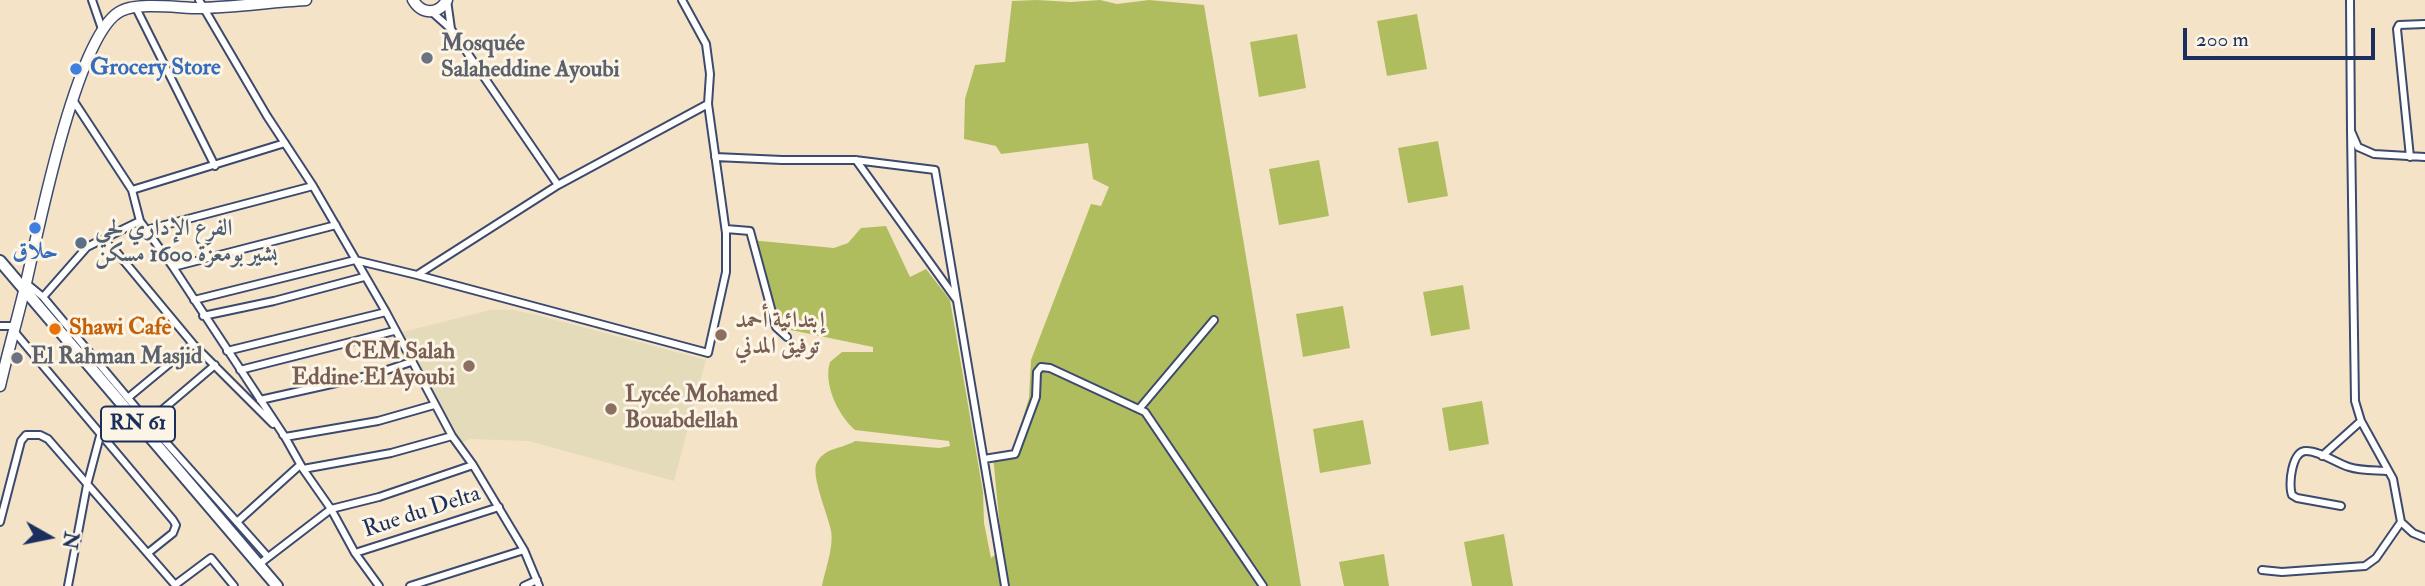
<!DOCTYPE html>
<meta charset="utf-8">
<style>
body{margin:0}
#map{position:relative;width:2425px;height:586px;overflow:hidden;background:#f4e3c7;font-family:"IM FELL Double Pica",serif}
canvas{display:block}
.north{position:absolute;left:14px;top:502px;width:70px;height:70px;-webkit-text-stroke:5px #fcf5e5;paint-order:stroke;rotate:99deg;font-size:19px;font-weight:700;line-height:28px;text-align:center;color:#1b2f5e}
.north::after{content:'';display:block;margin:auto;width:24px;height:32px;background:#1b2f5e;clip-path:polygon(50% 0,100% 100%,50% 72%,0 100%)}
.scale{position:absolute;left:2183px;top:28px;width:192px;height:32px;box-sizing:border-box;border:4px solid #1b2f5e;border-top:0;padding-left:9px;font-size:21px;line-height:24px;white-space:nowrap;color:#1b2f5e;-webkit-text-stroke:5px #fcf5e5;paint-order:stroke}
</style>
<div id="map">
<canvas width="2425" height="586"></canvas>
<div class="north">N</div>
<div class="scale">200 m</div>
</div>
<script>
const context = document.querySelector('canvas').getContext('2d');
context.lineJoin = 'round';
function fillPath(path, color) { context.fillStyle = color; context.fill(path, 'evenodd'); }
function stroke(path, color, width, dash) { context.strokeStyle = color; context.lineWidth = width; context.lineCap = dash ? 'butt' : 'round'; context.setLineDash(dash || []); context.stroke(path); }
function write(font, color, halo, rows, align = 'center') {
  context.font = font + ' "IM FELL Double Pica",Amiri,serif'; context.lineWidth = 6; context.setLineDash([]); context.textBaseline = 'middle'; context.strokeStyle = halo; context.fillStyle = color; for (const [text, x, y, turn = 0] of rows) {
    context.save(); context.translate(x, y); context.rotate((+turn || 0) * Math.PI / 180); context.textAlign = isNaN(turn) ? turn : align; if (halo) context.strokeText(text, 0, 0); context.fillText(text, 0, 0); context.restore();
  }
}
fillPath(new Path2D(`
 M 490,310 L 513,310 L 537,315 L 706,360 L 674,481 L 529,441 L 470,439 L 459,444 L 398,333 Z`), '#e3dbba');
fillPath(new Path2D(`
 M 1037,0 L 1071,2 L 1100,0 L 1117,4 L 1149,0 L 1204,5 L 1301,586 L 822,586 C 825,570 834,547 831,531 C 828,514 810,475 817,462 C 826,447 842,449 855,441 L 939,448 L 950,446 L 949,441 L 855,430 C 838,415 823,384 830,362 L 842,352 L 873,352 L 873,347 L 786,329 L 772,322 L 750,240 L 834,248 L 848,243 L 861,228 L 886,226 L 910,277 L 926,269 L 950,300 L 983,492 L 984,523 L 991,558 L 1002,549 L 993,456 L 1012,454 L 1029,398 L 1031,360 L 1091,204 L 1101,206 L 1109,187 L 1093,179 L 1088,143 L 1001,154 L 996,146 L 964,139 L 965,99 L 975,65 L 1005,62 L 1012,1 Z
 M 1417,14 L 1427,69 L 1387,76 L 1377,21 Z
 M 1297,34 L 1306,88 L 1259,97 L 1250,42 Z
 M 1438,141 L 1448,196 L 1408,203 L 1398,148 Z
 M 1319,160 L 1329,216 L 1279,225 L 1269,169 Z
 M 1463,285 L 1470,329 L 1431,336 L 1423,292 Z
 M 1343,306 L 1350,348 L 1303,357 L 1296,314 Z
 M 1482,401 L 1489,444 L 1449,451 L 1442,408 Z
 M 1363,420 L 1371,464 L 1320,473 L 1313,429 Z
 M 1504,534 L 1513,586 L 1472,586 L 1464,542 Z
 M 1384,554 L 1389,586 L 1344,586 L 1339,562 Z`), '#b0bd5f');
const street = new Path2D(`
 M 92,0 L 102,29
 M 199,0 L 267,116 L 313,186 L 386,312 L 452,436 L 473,465 L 524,550 L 539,586
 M 447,0 L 451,29
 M 2350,0 L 2351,131 L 2358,147 L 2374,154 L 2425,157
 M 136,8 L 215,166
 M 432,12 L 451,29 L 558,185
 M 73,100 L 132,190 L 140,221 L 173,267 L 285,437 L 303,469 L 331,509 L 355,553 L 379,586
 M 2351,131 L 2355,401 L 2361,421 L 2393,479 L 2401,522 L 2413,533 L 2425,538
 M 715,157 L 782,160 L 855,160 L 935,170 L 1005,586
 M 2410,157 L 2397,29 L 2399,25 L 2425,24
 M 856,160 L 956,299
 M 132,190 L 285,143
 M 726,229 L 750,231 L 776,327 L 787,337
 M 146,230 L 313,186
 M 101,240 L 140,221
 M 173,267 L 336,225
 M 417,275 L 708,353 L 726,272 L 726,233 L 708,104
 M 26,283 L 43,297 L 148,422 L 268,557
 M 43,297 L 87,247 L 101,240 L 114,249 L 193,344 L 273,424
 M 194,300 L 355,260 L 417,275 L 558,185 L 708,104 L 710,74 L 706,44 L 682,0
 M 203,316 L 274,301 L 364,277
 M 0,326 L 15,326
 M 13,330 L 173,520 L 176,525 L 173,533 L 148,553
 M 227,351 L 386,312
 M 240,370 L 394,331
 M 129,397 L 193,344
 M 260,400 L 372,375 L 411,362
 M 1139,409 L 1214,320
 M 148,422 L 215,365
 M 283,435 L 285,437 L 378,421 L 434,405
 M 2322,456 L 2361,421
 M 984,459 L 1015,454 L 1036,397 L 1037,372 L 1041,367 L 1050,368 L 1145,412 L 1263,586
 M 303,469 L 391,453 L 452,436
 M 2341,506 L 2297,498 L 2292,495 C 2288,484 2292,451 2306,451 C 2320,451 2336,463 2349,467 C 2361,471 2375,470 2388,471
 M 0,522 L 21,441 L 26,435 L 40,435 L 48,439 L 176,586
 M 237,522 L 300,465
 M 355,553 L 499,507
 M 258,565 L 331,509 L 379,497 L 473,465
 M 2262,570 L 2282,572 L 2365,566 L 2376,558 L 2401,522
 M 175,585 L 211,558 L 234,586
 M 68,586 L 87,485 L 100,436
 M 410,586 L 524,550
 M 524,586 L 537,580`);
const secondary = new Path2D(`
 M 413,0 C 422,15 438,15 447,0
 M 0,386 C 8,351 18,317 26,283 C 38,232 77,32 121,11 C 139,2 179,8 200,8 C 235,7 271,2 306,0`);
const primary = new Path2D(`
 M 0,261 L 277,586`);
stroke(street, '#3c4a6e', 10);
stroke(secondary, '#3c4a6e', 13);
stroke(primary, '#3c4a6e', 14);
stroke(street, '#fff', 6);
stroke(secondary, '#fff', 10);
stroke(primary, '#fff', 10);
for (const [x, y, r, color] of [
 [427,58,7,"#6b7280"],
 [76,69,7,"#3f7fe0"],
 [35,228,7,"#3f7fe0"],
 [81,243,7,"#5c6f8a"],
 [55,329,7,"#e8710a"],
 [721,335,7,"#8d6e63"],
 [17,358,7,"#6b7280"],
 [469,366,7,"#8d6e63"],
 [611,409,7,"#8d6e63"]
]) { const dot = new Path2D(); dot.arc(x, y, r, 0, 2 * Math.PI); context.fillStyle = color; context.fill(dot); stroke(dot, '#fcf5e5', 2.5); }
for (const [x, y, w] of [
 [138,424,74]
]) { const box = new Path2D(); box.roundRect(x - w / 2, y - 17.5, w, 35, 5); context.fillStyle = '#fcf5e5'; context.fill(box); stroke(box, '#1b2f5e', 2); }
write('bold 21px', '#1b2f5e', null, [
 ["RN 61",138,424]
]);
write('bold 23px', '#5b616d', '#fcf5e5', [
 ["Mosquée",441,45],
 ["Salaheddine Ayoubi",441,71],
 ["El Rahman Masjid",31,358]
], 'left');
write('bold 23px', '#366cbe', '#fcf5e5', [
 ["Grocery Store",90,69],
 ["حلاق",35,253,"center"]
], 'left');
write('bold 23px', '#4e5e75', '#fcf5e5', [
 ["الفرع الإداري لحي",95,230],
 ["بشير بومعزة 1600 مسكن",95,256]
], 'left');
write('bold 23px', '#785e54', '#fcf5e5', [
 ["إبتدائية أحمد",735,322],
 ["توفيق المدني",735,348],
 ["CEM Salah",455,353,"right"],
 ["Eddine El Ayoubi",455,379,"right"],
 ["Lycée Mohamed",625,396],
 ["Bouabdellah",625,422]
], 'left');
write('bold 23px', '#c56008', '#fcf5e5', [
 ["Shawi Cafe",69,329]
], 'left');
write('23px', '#1b2f5e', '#fcf5e5', [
 ["Rue du Delta",422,513,-18]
]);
</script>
